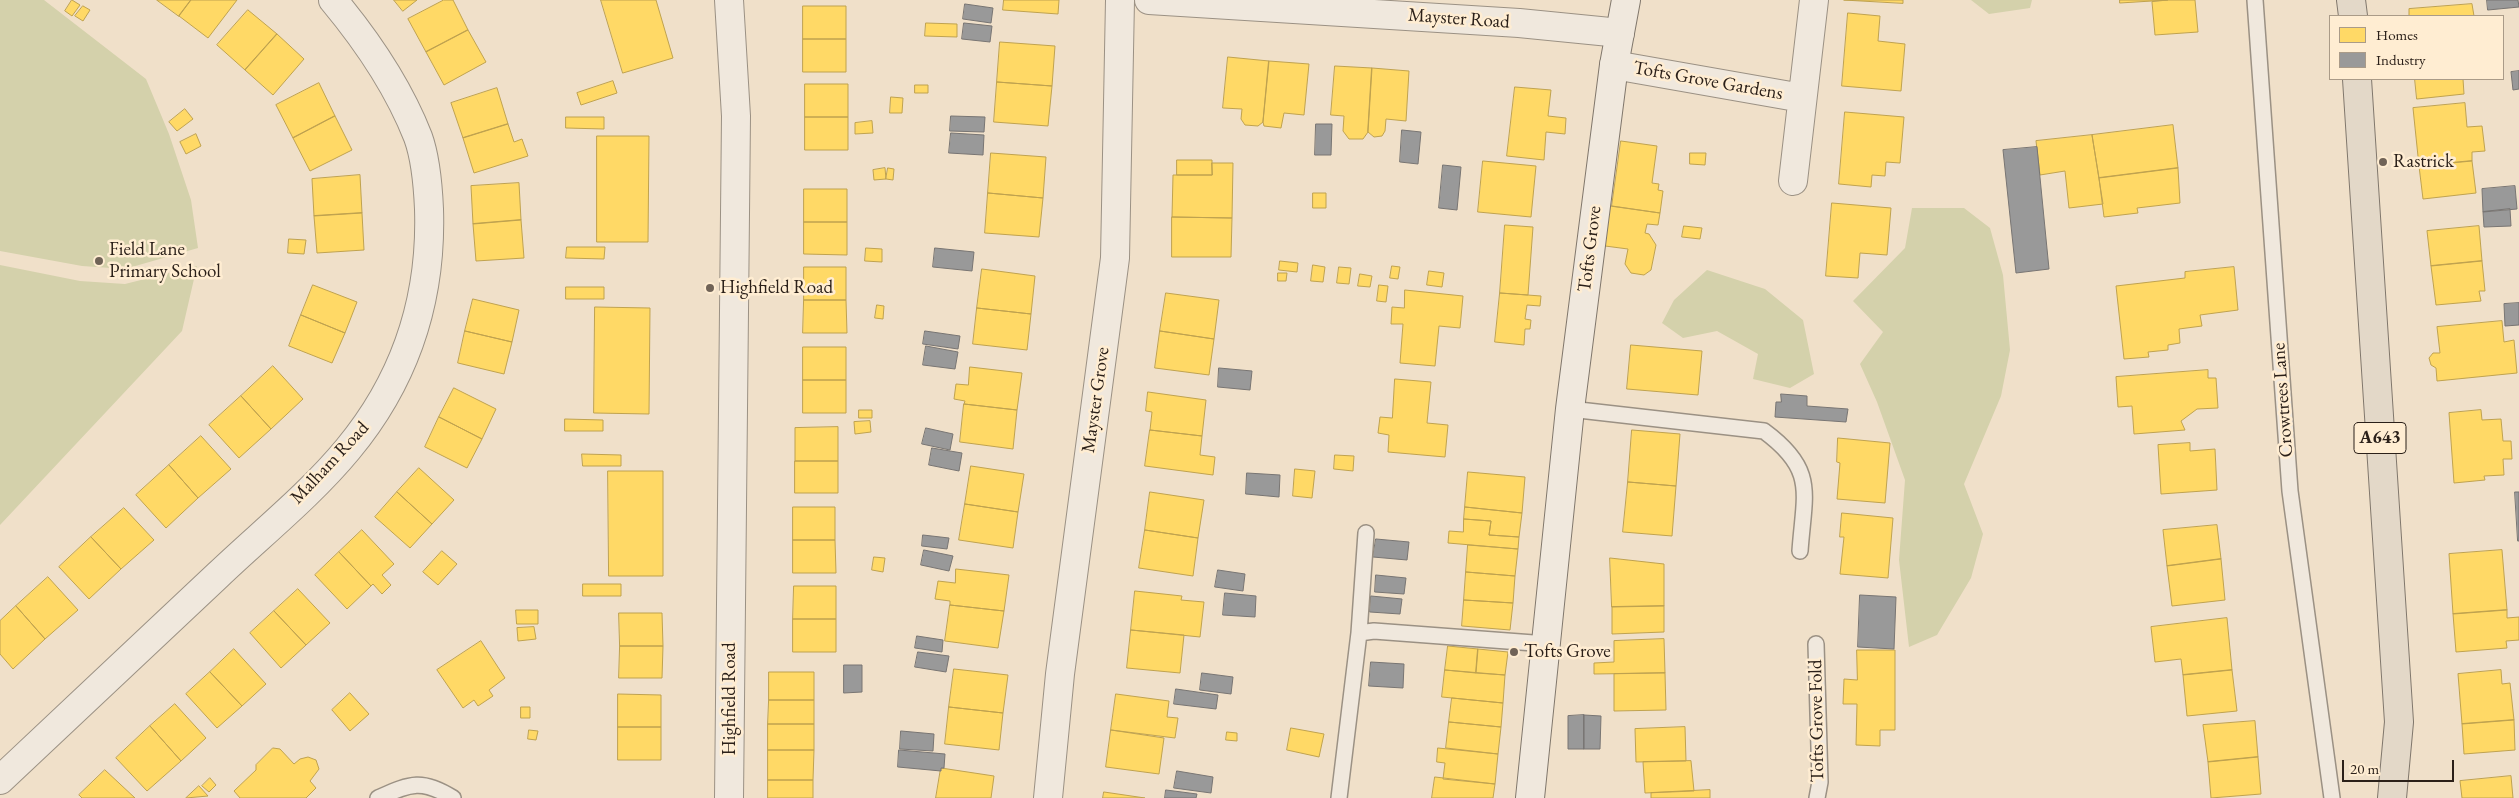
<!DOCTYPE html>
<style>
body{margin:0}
#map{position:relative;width:2519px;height:798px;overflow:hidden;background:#f0e0c9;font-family:"EB Garamond",serif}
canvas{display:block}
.legend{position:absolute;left:2329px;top:15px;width:175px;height:65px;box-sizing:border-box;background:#ffedd2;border:1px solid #aa9b88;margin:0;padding:6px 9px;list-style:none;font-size:15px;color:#2b2019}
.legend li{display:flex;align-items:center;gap:10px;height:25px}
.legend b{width:25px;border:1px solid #aa9b88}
.scale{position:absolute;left:2342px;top:760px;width:112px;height:22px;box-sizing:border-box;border:2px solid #2b2019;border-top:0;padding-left:6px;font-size:15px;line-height:18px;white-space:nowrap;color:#2b2019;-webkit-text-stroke:4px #ffedd2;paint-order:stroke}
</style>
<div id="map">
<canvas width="2519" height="798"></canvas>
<ul class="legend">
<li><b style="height:14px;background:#ffd966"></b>Homes</li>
<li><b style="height:14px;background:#999"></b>Industry</li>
</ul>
<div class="scale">20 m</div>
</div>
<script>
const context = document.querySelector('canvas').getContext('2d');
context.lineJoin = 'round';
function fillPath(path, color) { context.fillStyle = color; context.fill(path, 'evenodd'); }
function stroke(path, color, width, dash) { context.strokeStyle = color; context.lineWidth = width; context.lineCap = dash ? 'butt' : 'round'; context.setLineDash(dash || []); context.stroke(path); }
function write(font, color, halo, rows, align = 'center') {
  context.font = font + ' "EB Garamond",serif'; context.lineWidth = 5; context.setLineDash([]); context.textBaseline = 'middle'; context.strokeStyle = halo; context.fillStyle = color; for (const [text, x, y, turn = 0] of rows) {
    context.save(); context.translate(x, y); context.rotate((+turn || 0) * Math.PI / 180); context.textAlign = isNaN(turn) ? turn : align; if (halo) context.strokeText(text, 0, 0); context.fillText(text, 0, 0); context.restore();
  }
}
fillPath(new Path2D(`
 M 0,0 L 44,0 L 146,79 L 169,134 L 191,200 L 198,248 L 125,269 L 82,266 L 0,251 Z
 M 1971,0 L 2032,0 L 2030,8 L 1989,14 Z
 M 1912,208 L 1964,208 L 1990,228 L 2003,275 L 2010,350 L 2001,396 L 1964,484 L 1983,534 L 1971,578 L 1937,635 L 1909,647 L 1899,560 L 1905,480 L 1877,402 L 1860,364 L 1883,332 L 1853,301 L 1905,248 Z
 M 0,265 L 80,281 L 125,284 L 197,266 L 182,331 L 0,525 Z
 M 1707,270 L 1765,289 L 1803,320 L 1814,374 L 1790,388 L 1753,379 L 1758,354 L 1717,331 L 1683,338 L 1662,323 L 1674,300 Z`), '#d4d1ab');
const homes = new Path2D(`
 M 72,0 L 80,5 L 72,16 L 65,11 Z
 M 157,0 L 191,0 L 179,16 Z
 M 191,0 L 237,0 L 208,38 L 179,16 Z
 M 394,0 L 417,0 L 403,11 Z
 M 444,0 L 453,0 L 468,30 L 426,52 L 408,19 Z
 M 601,0 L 656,0 L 673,58 L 623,73 Z
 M 1004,0 L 1059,0 L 1058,14 L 1003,10 Z
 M 1844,0 L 1903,0 L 1903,3 Z
 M 2120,0 L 2168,0 L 2120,3 Z
 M 2168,0 L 2195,0 L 2198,32 L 2155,35 L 2152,2 Z
 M 2472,4 L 2474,16 L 2409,16 L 2409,9 Z
 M 83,6 L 90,10 L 83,21 L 75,16 Z
 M 803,6 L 846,6 L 846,39 L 803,39 Z
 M 248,10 L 277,34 L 245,70 L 217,45 Z
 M 1848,13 L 1880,16 L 1878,41 L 1905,44 L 1901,91 L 1842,86 Z
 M 926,23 L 957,24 L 957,37 L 925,36 Z
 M 468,30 L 486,62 L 444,85 L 426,52 Z
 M 277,34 L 304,59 L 273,95 L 245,70 Z
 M 803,39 L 846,39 L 846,72 L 803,72 Z
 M 1000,42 L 1055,46 L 1052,86 L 997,82 Z
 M 1228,57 L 1269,61 L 1263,122 L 1258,126 L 1245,125 L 1241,119 L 1242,109 L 1223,108 Z
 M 1269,61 L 1309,64 L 1304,115 L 1284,113 L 1281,128 L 1264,126 L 1263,122 Z
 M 1335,66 L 1372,68 L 1368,132 L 1363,139 L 1349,139 L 1343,131 L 1344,116 L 1331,115 Z
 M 1372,68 L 1409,71 L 1406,121 L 1386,119 L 1385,131 L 1382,136 L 1374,137 L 1368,132 Z
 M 2415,79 L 2463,79 L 2464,94 L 2417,99 Z
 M 613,81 L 617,93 L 581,105 L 577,93 Z
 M 997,82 L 1052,86 L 1048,126 L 994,122 Z
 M 319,83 L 335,116 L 293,138 L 276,105 Z
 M 805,84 L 848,84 L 848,117 L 805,117 Z
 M 915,85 L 928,85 L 928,93 L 915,93 Z
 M 1515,87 L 1551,90 L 1548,116 L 1566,118 L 1565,134 L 1546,132 L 1544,160 L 1507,156 Z
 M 497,88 L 508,124 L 463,138 L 451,103 Z
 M 891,97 L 903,98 L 902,113 L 890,113 Z
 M 2465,103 L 2467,127 L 2482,126 L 2485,151 L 2472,152 L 2472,161 L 2419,166 L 2413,108 Z
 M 185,109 L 193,119 L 177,131 L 169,122 Z
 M 1845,112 L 1904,117 L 1900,163 L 1886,162 L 1885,176 L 1872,175 L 1871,187 L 1839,184 Z
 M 335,116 L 352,150 L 310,171 L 293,138 Z
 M 566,117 L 604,117 L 604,129 L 566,128 Z
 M 805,117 L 848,117 L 848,150 L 805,150 Z
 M 872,121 L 873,133 L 855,134 L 855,123 Z
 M 508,124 L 514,142 L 522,139 L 528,156 L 474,173 L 463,138 Z
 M 2173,125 L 2178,168 L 2099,178 L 2092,135 Z
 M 196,134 L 201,146 L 186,154 L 180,142 Z
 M 2092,135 L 2103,204 L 2069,208 L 2065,171 L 2040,175 L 2036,141 Z
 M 597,136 L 649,136 L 648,242 L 597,242 Z
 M 1621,141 L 1657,146 L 1652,183 L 1659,184 L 1658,190 L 1663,191 L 1660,213 L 1612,206 Z
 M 991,153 L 1046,157 L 1043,198 L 988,193 Z
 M 1690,153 L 1706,153 L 1705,165 L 1690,164 Z
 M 1177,160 L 1212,160 L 1212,175 L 1177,175 Z
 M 1483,161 L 1536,166 L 1531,217 L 1478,212 Z
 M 2472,161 L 2476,193 L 2423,199 L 2419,166 Z
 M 1212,163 L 1233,163 L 1232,218 L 1172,217 L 1173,175 L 1212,175 Z
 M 885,168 L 886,179 L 874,180 L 873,170 Z
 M 888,168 L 894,169 L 893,180 L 886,179 Z
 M 2178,168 L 2180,203 L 2137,208 L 2138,213 L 2104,217 L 2099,178 Z
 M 360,175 L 362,213 L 314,216 L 312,179 Z
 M 519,183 L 521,220 L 473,224 L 471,186 Z
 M 804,189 L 847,189 L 847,222 L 804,222 Z
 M 988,193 L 1043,198 L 1039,237 L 985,233 Z
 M 1313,193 L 1326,193 L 1326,208 L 1313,208 Z
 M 1832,203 L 1891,208 L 1887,255 L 1860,253 L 1858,278 L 1826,276 Z
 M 1610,206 L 1660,213 L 1658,225 L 1647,224 L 1645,233 L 1649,234 L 1656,245 L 1651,270 L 1644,275 L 1631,273 L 1625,264 L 1628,249 L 1605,246 Z
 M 362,213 L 364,250 L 317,253 L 314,216 Z
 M 1172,217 L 1232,218 L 1231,257 L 1172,257 Z
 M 521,220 L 524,258 L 476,261 L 473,224 Z
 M 804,222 L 847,222 L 847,255 L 804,254 Z
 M 1505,225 L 1533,227 L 1528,295 L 1500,293 Z
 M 1684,226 L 1702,228 L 1700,239 L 1682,237 Z
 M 2479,226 L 2482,261 L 2431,266 L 2427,231 Z
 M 289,239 L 306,240 L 304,254 L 288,253 Z
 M 567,247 L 605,247 L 604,259 L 566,258 Z
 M 866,248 L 882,249 L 882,262 L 865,261 Z
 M 1280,261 L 1298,263 L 1297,272 L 1279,270 Z
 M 2482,261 L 2485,291 L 2479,291 L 2481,301 L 2436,305 L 2431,266 Z
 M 1313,265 L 1325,267 L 1323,282 L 1311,281 Z
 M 1392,266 L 1400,267 L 1398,279 L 1390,278 Z
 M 804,267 L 846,267 L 846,300 L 804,300 Z
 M 1339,267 L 1351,268 L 1349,284 L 1337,283 Z
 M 2234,267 L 2238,310 L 2200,315 L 2202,326 L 2179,329 L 2180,343 L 2168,345 L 2168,350 L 2148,352 L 2149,357 L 2124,359 L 2116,286 L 2185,278 L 2185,272 Z
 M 982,269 L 1035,276 L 1031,314 L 977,308 Z
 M 1429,271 L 1444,273 L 1442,287 L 1427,285 Z
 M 1278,273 L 1287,273 L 1286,281 L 1278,281 Z
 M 1360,274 L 1372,276 L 1370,287 L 1358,286 Z
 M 313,285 L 357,302 L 345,333 L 301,315 Z
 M 1379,285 L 1388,286 L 1386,302 L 1377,301 Z
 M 566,287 L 604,287 L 604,299 L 566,299 Z
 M 1405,290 L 1463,296 L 1460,328 L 1439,326 L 1435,366 L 1400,363 L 1403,324 L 1391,324 L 1392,307 L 1404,308 Z
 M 1166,293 L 1219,300 L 1214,339 L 1160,331 Z
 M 1500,293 L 1541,296 L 1540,306 L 1527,305 L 1525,319 L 1531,320 L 1530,329 L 1525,329 L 1524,345 L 1495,342 Z
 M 473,299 L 519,310 L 512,342 L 465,331 Z
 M 804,300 L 846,300 L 847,333 L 803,333 Z
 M 877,305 L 884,306 L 883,319 L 875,318 Z
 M 595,307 L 650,308 L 649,414 L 594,413 Z
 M 977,308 L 1031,314 L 1027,350 L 973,344 Z
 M 301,315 L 345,333 L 332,363 L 289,346 Z
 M 2502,321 L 2504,342 L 2514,340 L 2517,373 L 2437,381 L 2436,368 L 2431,365 L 2429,358 L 2433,353 L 2440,353 L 2437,327 Z
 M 465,331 L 512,342 L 504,374 L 458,363 Z
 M 1160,331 L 1214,339 L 1209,375 L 1155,368 Z
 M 1631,345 L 1702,351 L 1698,395 L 1627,389 Z
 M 803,347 L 846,347 L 846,380 L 803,380 Z
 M 273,366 L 303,399 L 271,429 L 241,396 Z
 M 970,367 L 1022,373 L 1017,410 L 964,404 L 965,401 L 954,399 L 956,384 L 968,385 Z
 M 2208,370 L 2208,378 L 2216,378 L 2218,408 L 2197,409 L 2181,421 L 2185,430 L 2134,434 L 2132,406 L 2118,407 L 2116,377 Z
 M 1395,379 L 1431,382 L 1427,423 L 1448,425 L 1445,457 L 1388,452 L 1389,435 L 1378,433 L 1380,417 L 1392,418 Z
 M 803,380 L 846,380 L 846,413 L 803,413 Z
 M 454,388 L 496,409 L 482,439 L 439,417 Z
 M 1148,392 L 1206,400 L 1202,436 L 1150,430 L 1152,412 L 1146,411 Z
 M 241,396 L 271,429 L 239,458 L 209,425 Z
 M 964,404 L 1017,410 L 1013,449 L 960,442 Z
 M 859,410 L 872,410 L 872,418 L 859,418 Z
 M 2481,410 L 2482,420 L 2501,419 L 2503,441 L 2511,441 L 2512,459 L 2503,459 L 2504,475 L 2484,476 L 2485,480 L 2454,483 L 2449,413 Z
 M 439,417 L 482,439 L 467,468 L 425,447 Z
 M 565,419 L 603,420 L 603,431 L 565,431 Z
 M 870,421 L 871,432 L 855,434 L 854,422 Z
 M 838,427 L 838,461 L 795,461 L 795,428 Z
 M 1150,430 L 1202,436 L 1200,455 L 1215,457 L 1213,475 L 1145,466 Z
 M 1632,430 L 1680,434 L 1676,486 L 1628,482 Z
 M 201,436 L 231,469 L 198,498 L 169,465 Z
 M 1838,438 L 1890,443 L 1885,503 L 1837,499 L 1840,463 L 1837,462 Z
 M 2190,443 L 2190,451 L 2215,449 L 2217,490 L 2161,494 L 2158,445 Z
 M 582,454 L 621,455 L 621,466 L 583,466 Z
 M 1335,455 L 1354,456 L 1353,471 L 1334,469 Z
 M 795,461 L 838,461 L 838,493 L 795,493 Z
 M 169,465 L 198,498 L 166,528 L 136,495 Z
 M 971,466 L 1024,474 L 1018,512 L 965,504 Z
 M 419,468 L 454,500 L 432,524 L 397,492 Z
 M 1295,469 L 1315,471 L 1312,498 L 1293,496 Z
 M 608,471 L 663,471 L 663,576 L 609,576 Z
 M 1468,472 L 1525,477 L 1522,513 L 1465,507 Z
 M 1628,482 L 1676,486 L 1672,536 L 1623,532 Z
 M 397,492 L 432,524 L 410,548 L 375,517 Z
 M 1150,492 L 1204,500 L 1198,538 L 1145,530 Z
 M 965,504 L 1018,512 L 1013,548 L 959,540 Z
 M 793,507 L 835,507 L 835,540 L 793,540 Z
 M 1465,507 L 1522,513 L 1519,537 L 1489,535 L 1491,521 L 1464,519 Z
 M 124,508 L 154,540 L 121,569 L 91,537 Z
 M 1842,513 L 1893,518 L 1888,578 L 1840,574 L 1844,537 L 1840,537 Z
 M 1464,519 L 1491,521 L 1489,535 L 1519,537 L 1518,549 L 1448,543 L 1449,531 L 1463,532 Z
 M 2217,525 L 2221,559 L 2167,566 L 2163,530 Z
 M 362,530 L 394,564 L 382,575 L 391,585 L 382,594 L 373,584 L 371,586 L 339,552 Z
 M 1145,530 L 1198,538 L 1193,576 L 1139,568 Z
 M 91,537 L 121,569 L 89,599 L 59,567 Z
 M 793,540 L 835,540 L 836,573 L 793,573 Z
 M 1468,545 L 1518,549 L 1515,576 L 1466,572 Z
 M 2502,550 L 2507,610 L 2453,614 L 2449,554 Z
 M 442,551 L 457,564 L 438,585 L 423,572 Z
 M 339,552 L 371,586 L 347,609 L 315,575 Z
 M 874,557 L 885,558 L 883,572 L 872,570 Z
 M 1610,558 L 1664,564 L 1664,606 L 1612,607 Z
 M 2221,559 L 2225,600 L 2172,606 L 2167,566 Z
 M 956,569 L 1009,575 L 1004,611 L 950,605 L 950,601 L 935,599 L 938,581 L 955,583 Z
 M 1466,572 L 1515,576 L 1513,603 L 1464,600 Z
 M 48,577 L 78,610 L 45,639 L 16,606 Z
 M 583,584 L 621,584 L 621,596 L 583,596 Z
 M 794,586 L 836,586 L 836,619 L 793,619 Z
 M 298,589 L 330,623 L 306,645 L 274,611 Z
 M 1135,591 L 1182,596 L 1181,600 L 1204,602 L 1200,637 L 1131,630 Z
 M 1464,600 L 1513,603 L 1510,630 L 1462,626 Z
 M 950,605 L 1004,611 L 998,648 L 945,641 Z
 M 16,606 L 45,639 L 13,669 L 0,654 L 0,621 Z
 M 1664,606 L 1664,632 L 1612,634 L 1612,607 Z
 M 516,610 L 538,610 L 538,624 L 517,624 Z
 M 2507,610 L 2507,618 L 2519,617 L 2519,640 L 2506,641 L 2507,648 L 2456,652 L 2453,614 Z
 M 274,611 L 306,645 L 281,668 L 250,633 Z
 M 619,613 L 662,613 L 663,646 L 620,646 Z
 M 2227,618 L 2232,670 L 2183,675 L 2181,659 L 2155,662 L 2151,627 Z
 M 793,619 L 836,619 L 836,652 L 793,652 Z
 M 534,627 L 536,639 L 518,641 L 517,628 Z
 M 1131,630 L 1184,635 L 1180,673 L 1127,668 Z
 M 1664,639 L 1665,673 L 1594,674 L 1594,663 L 1614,662 L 1614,641 Z
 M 481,641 L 505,678 L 489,690 L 493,696 L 478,706 L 474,700 L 463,708 L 437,670 Z
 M 620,646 L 663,646 L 662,678 L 619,678 Z
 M 1448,646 L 1478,649 L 1476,673 L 1445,670 Z
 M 234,649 L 266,684 L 242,706 L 210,672 Z
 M 1478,649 L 1508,652 L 1505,675 L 1476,673 Z
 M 1857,650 L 1895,650 L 1895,730 L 1880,730 L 1880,746 L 1856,745 L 1857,704 L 1843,704 L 1844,679 L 1857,680 Z
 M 954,669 L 1008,675 L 1003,713 L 949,707 Z
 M 1445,670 L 1505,675 L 1503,703 L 1442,697 Z
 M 2232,670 L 2237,711 L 2187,716 L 2183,675 Z
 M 2501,670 L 2502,684 L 2510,683 L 2514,720 L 2462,724 L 2458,674 Z
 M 210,672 L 242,706 L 217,728 L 186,694 Z
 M 769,672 L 814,672 L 814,700 L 769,700 Z
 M 1665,673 L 1666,710 L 1614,711 L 1614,674 Z
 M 350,693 L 369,714 L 350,731 L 332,710 Z
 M 618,694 L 661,695 L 661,727 L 618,727 Z
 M 1116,694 L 1169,701 L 1167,717 L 1178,718 L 1175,738 L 1111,730 Z
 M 1452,698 L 1503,703 L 1501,727 L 1449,722 Z
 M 769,700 L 814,700 L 814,724 L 768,724 Z
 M 175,704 L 206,738 L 181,761 L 150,726 Z
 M 521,707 L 530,707 L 530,718 L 521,718 Z
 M 949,707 L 1003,713 L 999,750 L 945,744 Z
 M 2514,720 L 2515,750 L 2464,754 L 2462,724 Z
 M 2255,721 L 2258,757 L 2208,762 L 2203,725 Z
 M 1449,722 L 1501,727 L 1498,754 L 1446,748 Z
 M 768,724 L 814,724 L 814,750 L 768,750 Z
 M 150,726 L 181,761 L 147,791 L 116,758 Z
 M 618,727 L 661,727 L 661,760 L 618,760 Z
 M 1685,727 L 1686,761 L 1636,762 L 1635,729 Z
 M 1291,728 L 1324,734 L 1319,757 L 1287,750 Z
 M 529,730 L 538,731 L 536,740 L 528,739 Z
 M 1111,730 L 1164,738 L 1159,774 L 1106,767 Z
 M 1227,732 L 1237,733 L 1237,741 L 1226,740 Z
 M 273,748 L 280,749 L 294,764 L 300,759 L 308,757 L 316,760 L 319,769 L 310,781 L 316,788 L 306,798 L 240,798 L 234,791 L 256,770 L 256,765 Z
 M 1438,748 L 1498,754 L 1495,784 L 1443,779 L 1445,763 L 1437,762 Z
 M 768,750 L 814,750 L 813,780 L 768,780 Z
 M 2258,757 L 2261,794 L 2211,798 L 2208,762 Z
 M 1691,761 L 1694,791 L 1645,793 L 1643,762 Z
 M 941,768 L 994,776 L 991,798 L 936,798 Z
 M 105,770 L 135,798 L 82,798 L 79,795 Z
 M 2511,776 L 2513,798 L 2462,798 L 2460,781 Z
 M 1435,777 L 1495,784 L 1493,798 L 1432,798 Z
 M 210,778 L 216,785 L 209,792 L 202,786 Z
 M 768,780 L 813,780 L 813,798 L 768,798 Z
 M 199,786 L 208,796 L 186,798 Z
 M 1710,790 L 1710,798 L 1651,798 L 1651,793 Z
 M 1104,792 L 1145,798 L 1103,798 Z`);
fillPath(homes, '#ffd966');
stroke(homes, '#bfa24f', 1);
const industry = new Path2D(`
 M 2487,0 L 2518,0 L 2519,7 L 2488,10 Z
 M 965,4 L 993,8 L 991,23 L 963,19 Z
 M 964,23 L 992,26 L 990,42 L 962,39 Z
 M 2519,71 L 2519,89 L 2513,90 L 2511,72 Z
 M 951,116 L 985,117 L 984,132 L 950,131 Z
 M 1316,124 L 1332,124 L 1331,155 L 1315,155 Z
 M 1402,130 L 1421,132 L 1418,164 L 1400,162 Z
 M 951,133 L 984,135 L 983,155 L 949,153 Z
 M 2037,147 L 2049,269 L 2016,273 L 2003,150 Z
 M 1443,165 L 1461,167 L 1457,210 L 1439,208 Z
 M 2515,186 L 2517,209 L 2483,212 L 2482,189 Z
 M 2510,209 L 2511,226 L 2484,227 L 2483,212 Z
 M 935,248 L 974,252 L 972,271 L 933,267 Z
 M 2519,303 L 2519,325 L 2505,326 L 2504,304 Z
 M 925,331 L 960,336 L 958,349 L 923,344 Z
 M 926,346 L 958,352 L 955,369 L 923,365 Z
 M 1219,368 L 1252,371 L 1250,390 L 1218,387 Z
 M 1781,394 L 1807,396 L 1807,406 L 1848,409 L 1846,422 L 1775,417 L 1776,402 L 1781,402 Z
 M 926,428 L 953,434 L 950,450 L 922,444 Z
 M 932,448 L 962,453 L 959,471 L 929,465 Z
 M 1247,473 L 1280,475 L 1279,497 L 1246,494 Z
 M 2515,492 L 2519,492 L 2519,541 L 2518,541 Z
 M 923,535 L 949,538 L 947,549 L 922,546 Z
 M 1376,539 L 1409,542 L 1407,560 L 1373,557 Z
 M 924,550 L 953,556 L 949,571 L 921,565 Z
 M 1218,570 L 1245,574 L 1243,591 L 1215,587 Z
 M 1376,575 L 1406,578 L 1404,594 L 1375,592 Z
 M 1225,593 L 1256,596 L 1255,617 L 1223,615 Z
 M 1860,595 L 1896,597 L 1894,649 L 1858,647 Z
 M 1371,596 L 1402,599 L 1400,614 L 1370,612 Z
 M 917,636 L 943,640 L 942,652 L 915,648 Z
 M 918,652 L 949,656 L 946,672 L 915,667 Z
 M 1371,662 L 1404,664 L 1403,688 L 1369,686 Z
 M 844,665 L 862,665 L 862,692 L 844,693 Z
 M 1202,673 L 1233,677 L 1231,694 L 1200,690 Z
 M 1176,689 L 1218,695 L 1216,709 L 1174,704 Z
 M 1584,715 L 1601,716 L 1600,749 L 1584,749 Z
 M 1584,715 L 1584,749 L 1568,749 L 1568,716 Z
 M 901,731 L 934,734 L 933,751 L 900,749 Z
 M 899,750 L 945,754 L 944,768 L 941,768 L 941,771 L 898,767 Z
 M 1177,771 L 1213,777 L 1211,793 L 1174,788 Z
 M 1166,790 L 1197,794 L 1196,798 L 1165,798 Z`);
fillPath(industry, '#999');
stroke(industry, '#787573', 1);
const lane = new Path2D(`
 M 2255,0 L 2290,491 L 2332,798
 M 1570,409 L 1764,431 C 1817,470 1804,493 1800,551
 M 1359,633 L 1366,533
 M 1816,644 L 1820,782 L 1817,798
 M 378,798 C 410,784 421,778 453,798
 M 1339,798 L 1359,633 L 1374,631 L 1547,644`);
const street = new Path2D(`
 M 1149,0 L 1519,23 L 1620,33
 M 1614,65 L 1802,98
 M 1793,181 L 1814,0
 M 0,780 C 73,712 145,643 218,575 C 261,534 310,495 348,449 C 406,379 432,300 429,209 C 428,186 426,159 418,137 C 398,86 368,42 333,0
 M 729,798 L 736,116 L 729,0
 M 1048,798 L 1060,674 L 1115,258 L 1120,0`);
const secondary = new Path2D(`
 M 1530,798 L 1570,409 L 1614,65 L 1626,0`);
const primary = new Path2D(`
 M 2351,0 L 2353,16
 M 2357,79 L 2399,722 L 2392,798`);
stroke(lane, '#9b9184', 18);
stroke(street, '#9b9184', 30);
stroke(secondary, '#80776c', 30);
stroke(primary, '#80776c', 30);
stroke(lane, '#f0e8dd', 15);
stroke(street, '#f0e8dd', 28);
stroke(secondary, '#f0e8dd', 28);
stroke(primary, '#e3d8c8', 28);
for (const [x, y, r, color] of [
 [2383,162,5,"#706357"],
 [99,261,5,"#706357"],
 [710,288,5,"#706357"],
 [1514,652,5,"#706357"]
]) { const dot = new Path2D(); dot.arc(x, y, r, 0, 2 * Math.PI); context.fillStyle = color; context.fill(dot); stroke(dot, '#ffedd2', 2); }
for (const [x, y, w] of [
 [2380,438,52]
]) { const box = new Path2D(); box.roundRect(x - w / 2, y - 15.5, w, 31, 4); context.fillStyle = '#ffedd2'; context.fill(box); stroke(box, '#2b2019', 1); }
write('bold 18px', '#2b2019', null, [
 ["A643",2380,438]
]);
write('19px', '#2b2019', '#ffedd2', [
 ["Mayster Road",1459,19,4],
 ["Tofts Grove Gardens",1708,81,10],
 ["Tofts Grove",1590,249,-83],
 ["Mayster Grove",1096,400,-82],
 ["Crowtrees Lane",2283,400,-94],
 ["Malham Road",330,463,-47],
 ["Highfield Road",730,699,-90],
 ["Tofts Grove Fold",1817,721,-91]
]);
write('19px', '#2b2019', '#ffedd2', [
 ["Rastrick",2393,162],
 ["Field Lane",109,250],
 ["Primary School",109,272],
 ["Highfield Road",720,288],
 ["Tofts Grove",1524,652]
], 'left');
</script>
